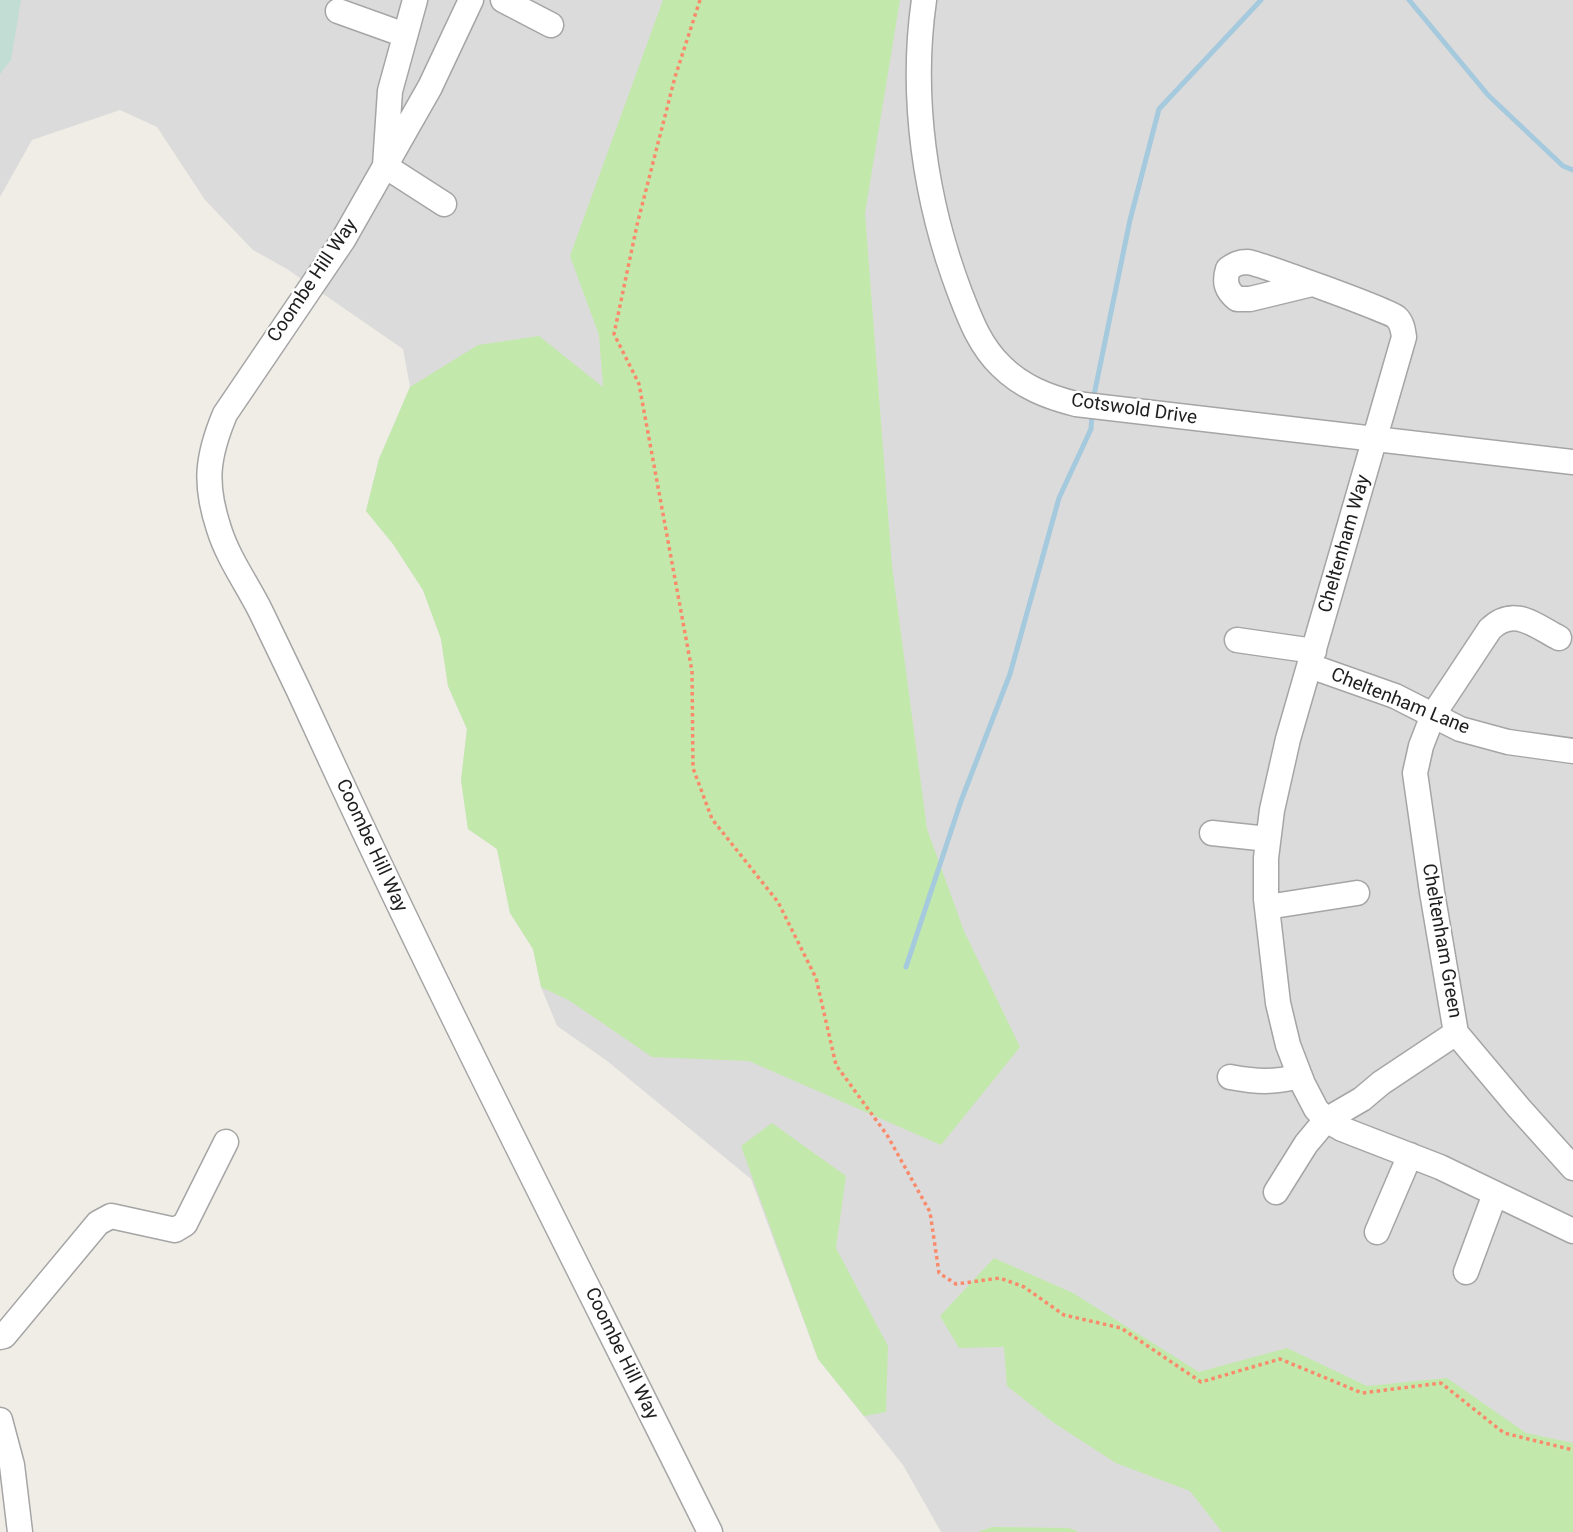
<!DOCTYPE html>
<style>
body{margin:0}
canvas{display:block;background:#efede5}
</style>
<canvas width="1573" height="1532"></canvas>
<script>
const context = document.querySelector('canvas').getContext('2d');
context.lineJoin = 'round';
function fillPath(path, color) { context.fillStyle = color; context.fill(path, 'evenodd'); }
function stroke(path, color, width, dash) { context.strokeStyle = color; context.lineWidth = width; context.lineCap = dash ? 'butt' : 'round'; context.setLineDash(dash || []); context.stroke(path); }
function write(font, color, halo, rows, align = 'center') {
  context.font = font + ' Roboto,sans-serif'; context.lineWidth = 5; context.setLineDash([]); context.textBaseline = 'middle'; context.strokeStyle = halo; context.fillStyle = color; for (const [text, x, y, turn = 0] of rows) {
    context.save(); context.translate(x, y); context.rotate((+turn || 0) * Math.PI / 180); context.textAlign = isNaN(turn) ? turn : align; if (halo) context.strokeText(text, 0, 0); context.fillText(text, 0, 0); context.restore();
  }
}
fillPath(new Path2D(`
 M 0,0 L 1573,0 L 1573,1532 L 941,1532 L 903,1465 L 818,1359 L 751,1179 L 606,1060 L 557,1026 L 541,987 L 533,949 L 510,913 L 497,849 L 468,829 L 461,780 L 467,729 L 448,686 L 441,639 L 423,590 L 393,544 L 366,511 L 379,459 L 410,387 L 403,349 L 287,269 L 253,250 L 205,200 L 157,127 L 120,110 L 32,140 L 0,197 Z`), '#dcdbdb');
fillPath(new Path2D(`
 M 663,0 L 900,0 L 865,213 L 892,566 L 927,829 L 964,931 L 1020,1047 L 941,1145 L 749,1061 L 652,1057 L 570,1001 L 541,987 L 533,949 L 510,913 L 497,849 L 468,829 L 461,780 L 467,729 L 448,686 L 441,639 L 423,590 L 393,544 L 366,511 L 379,459 L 410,387 L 478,345 L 539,336 L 603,387 L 599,335 L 570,256 Z
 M 772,1123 L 846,1176 L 836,1248 L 888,1346 L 886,1412 L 864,1416 L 818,1359 L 741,1146 Z
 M 994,1258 L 1073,1293 L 1199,1372 L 1287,1348 L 1367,1386 L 1447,1378 L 1526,1433 L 1573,1443 L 1573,1532 L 1222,1532 L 1190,1491 L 1116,1463 L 1054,1423 L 1007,1386 L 1004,1347 L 959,1348 L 940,1316 Z
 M 992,1527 L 1069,1528 L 1079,1532 L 978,1532 Z`), '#c2e9ab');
fillPath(new Path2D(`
 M 0,0 L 21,0 L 11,60 L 0,74 Z`), '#c2ddd4');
stroke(new Path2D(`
 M 1409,0 L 1488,95 L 1563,166 L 1573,170
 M 1093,400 L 1130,220 L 1159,109 L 1261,0
 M 906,967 L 961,801 L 1010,674 L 1059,498 L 1091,429 L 1092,414`), '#a5c9dd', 5);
const minor = new Path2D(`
 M 471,0 L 430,87 L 343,240 L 225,414 C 207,457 204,484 219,529 C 228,558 247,584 261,612 C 286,663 311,716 335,769 C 454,1026 584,1278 710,1532
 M 503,0 L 551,25
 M 924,0 C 910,97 925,201 960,293 C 970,319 980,346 1001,366 C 1022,387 1048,397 1076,404 L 1573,462
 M 338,11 L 405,35
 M 385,166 L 390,91 L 415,0
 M 385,166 L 444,204
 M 1312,284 L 1250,299 L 1237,299 C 1226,290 1224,282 1228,269 C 1235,264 1239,262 1248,262 C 1260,264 1390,311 1396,317 C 1402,322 1403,330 1404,337 L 1288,739 L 1272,810 L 1266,858 L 1266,899 L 1278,1003 L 1288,1045 L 1303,1084 L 1316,1109 L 1326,1120 L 1342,1129 L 1440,1167 L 1573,1231
 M 1559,638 C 1534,625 1514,606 1490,629 L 1433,715 L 1421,746 L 1415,773 L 1432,892 L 1456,1033 L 1519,1108 L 1573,1168
 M 1237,640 L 1314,651
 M 1310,666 L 1395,696 L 1460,729 L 1508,742 L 1573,751
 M 1212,833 L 1268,839
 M 1267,907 L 1357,893
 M 1230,1077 C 1257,1082 1273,1083 1300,1076
 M 1276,1192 L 1306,1144 L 1326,1120 L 1362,1099 L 1381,1083 L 1456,1033
 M 1377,1232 L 1410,1155
 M 1466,1272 L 1495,1194
 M 0,1337 L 4,1336 L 98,1223 L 111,1216 L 175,1230 L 185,1224 L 226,1142
 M 0,1420 L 12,1465 L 20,1532`);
stroke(minor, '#a5a5a5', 27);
stroke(new Path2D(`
 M 700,0 L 675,77 L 637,225 L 614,334 L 639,384 L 692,671 L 693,768 L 712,819 L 778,902 L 816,978 L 836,1065 L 887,1135 L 930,1212 L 939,1273 L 956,1284 L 1000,1278 L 1024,1287 L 1064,1315 L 1121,1328 L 1201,1382 L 1280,1359 L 1362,1393 L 1441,1383 L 1504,1433 L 1573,1450`), '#f98b6c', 3.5, [3.5, 3.5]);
stroke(minor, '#fff', 24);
write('19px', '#1e1e1e', '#fff', [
 ["Coombe Hill Way",313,281,-56],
 ["Cotswold Drive",1134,410,8],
 ["Cheltenham Way",1345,544,-74],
 ["Cheltenham Lane",1400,702,22],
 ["Coombe Hill Way",371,846,65],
 ["Cheltenham Green",1441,941,80],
 ["Coombe Hill Way",621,1354,64]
]);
</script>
